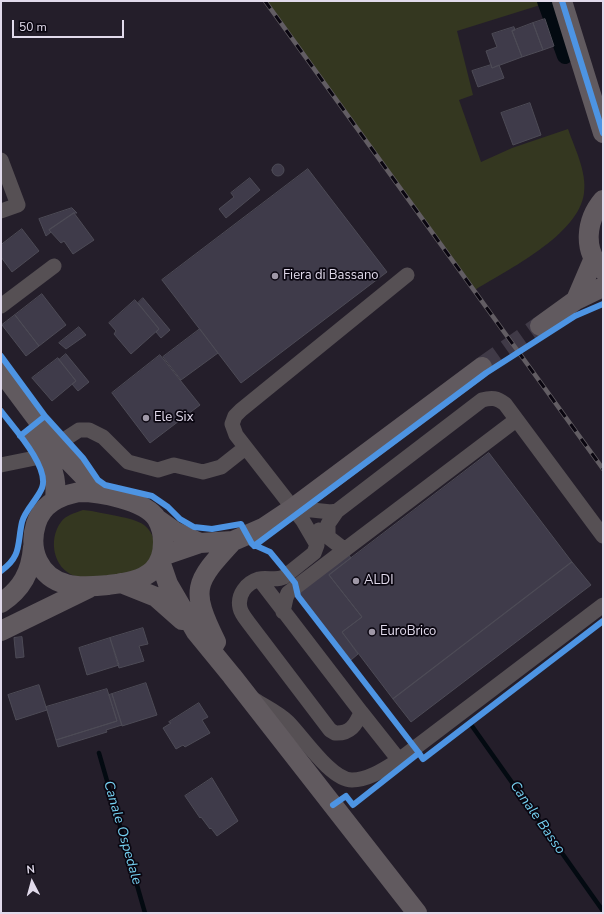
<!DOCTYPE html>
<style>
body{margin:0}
#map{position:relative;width:604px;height:914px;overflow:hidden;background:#241e2a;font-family:"Nunito Sans",sans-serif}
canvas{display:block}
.frame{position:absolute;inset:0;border:2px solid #e1daeb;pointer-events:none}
.north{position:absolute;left:12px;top:862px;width:40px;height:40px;-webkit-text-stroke:3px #0a0610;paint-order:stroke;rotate:354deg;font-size:11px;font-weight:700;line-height:16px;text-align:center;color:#e1daeb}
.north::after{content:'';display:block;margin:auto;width:14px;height:18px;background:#e1daeb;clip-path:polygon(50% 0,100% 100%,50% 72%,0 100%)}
.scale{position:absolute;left:12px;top:20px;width:112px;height:18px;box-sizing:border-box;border:2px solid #e1daeb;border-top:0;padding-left:5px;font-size:12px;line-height:14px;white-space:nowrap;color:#e1daeb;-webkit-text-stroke:3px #0a0610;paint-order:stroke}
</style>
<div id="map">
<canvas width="604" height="914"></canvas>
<div class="frame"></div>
<div class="north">N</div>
<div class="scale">50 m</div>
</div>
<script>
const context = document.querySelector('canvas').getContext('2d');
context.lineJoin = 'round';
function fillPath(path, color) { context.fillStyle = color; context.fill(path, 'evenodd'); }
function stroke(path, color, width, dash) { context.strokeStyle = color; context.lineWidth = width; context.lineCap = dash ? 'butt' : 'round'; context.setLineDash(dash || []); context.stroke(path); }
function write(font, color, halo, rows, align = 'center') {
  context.font = font + ' "Nunito Sans",sans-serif'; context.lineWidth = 3.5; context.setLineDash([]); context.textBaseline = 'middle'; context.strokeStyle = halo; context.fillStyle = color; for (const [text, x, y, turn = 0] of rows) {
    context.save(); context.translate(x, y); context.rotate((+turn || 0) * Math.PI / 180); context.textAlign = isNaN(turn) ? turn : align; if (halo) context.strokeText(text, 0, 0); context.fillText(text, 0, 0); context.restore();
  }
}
fillPath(new Path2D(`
 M 266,1 L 553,1 L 457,31 L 473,95 L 459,100 L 481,162 L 512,148 L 568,129 C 575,149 587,172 584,193 C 579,235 507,270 475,290 Z
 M 83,510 C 95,511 105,514 117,516 C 141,521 153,524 156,551 L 143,570 C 126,573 91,582 75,576 C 53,569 48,539 61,522 C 66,515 75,513 83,510 Z`), '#343720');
stroke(new Path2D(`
 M 472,726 L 603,911
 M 99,753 L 145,913`), '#030a11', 4.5);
stroke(new Path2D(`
 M 545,1 L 565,56`), '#030a11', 16);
const building = new Path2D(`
 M 545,19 L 554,46 L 543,50 L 533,23 Z
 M 533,23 L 543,50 L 522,57 L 512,31 Z
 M 514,27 L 515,30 L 512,31 L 522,57 L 492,68 L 486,51 L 497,47 L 492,34 Z
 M 491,65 L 492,68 L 499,65 L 504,78 L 478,87 L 472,71 Z
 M 530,103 L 541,135 L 513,145 L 501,113 Z
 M272 170a6 6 0 1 1 12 0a6 6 0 1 1-12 0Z
 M 308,169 L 387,272 L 241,383 L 162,280 Z
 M 250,178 L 260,190 L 226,218 L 219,209 L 234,197 L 231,193 Z
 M 72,208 L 77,213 L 74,213 L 49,230 L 51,232 L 46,236 L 39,219 Z
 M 74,213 L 94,240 L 73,254 L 64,241 L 61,243 L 49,230 Z
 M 22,229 L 39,251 L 12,272 L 1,257 L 1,245 Z
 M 42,294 L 66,325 L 39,346 L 15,315 Z
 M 143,298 L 170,330 L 161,338 L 156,332 L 159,329 L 138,303 Z
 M 135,300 L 159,329 L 131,354 L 114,334 L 116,331 L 109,323 Z
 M 15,315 L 39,346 L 26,356 L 2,325 Z
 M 79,327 L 86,335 L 66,349 L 59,343 Z
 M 200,329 L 218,353 L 181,380 L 163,357 Z
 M 66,354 L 89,382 L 78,391 L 72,384 L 76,381 L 59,360 Z
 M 160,355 L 200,405 L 150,443 L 112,393 Z
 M 58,358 L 76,381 L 52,401 L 32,378 Z
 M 489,453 L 572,562 L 393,699 L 342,632 L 362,617 L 329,575 Z
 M 346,551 L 351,558 L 329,575 L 362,617 L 342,632 L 358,654 L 351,660 L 296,590 Z
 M 572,562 L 591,585 L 411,722 L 393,699 Z
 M 143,628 L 148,644 L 139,646 L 144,661 L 119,668 L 110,638 Z
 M 22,637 L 24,657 L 16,658 L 14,638 Z
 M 110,638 L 119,665 L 87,675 L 79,648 Z
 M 146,683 L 157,715 L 122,726 L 112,694 Z
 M 39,685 L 47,710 L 16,720 L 8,695 Z
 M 107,689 L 117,721 L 56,740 L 46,707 Z
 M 112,694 L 122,725 L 106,730 L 107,732 L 58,747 L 56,740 L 117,721 L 109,695 Z
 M 199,703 L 208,717 L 202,720 L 210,733 L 185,747 L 183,745 L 176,749 L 163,728 L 171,723 L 169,722 Z
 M 212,778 L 238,821 L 217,836 L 211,828 L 210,829 L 201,817 L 200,818 L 185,796 Z`);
fillPath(building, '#3f3b4a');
stroke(building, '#4d4b56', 1);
stroke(new Path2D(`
 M 482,367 L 540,326`), '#403a47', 20, [20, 10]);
stroke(new Path2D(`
 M 1,160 L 18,205 L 1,211
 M 1,306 L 54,266
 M 56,445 L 79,430 L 89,430 L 103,437 L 128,462 L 158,470 L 174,465 L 203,472 L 221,467 L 245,448
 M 1,465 L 40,457 L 50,459
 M 293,508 L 331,512 L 337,511
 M 319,530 L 341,547 L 347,548 L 516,420
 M 328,536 L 328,524 L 337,511 L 482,400 C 492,397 497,398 505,404 L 603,536
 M 259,579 L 361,712 C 356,725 350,734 335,733 L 330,730 L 248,622 C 245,618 241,613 240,608 C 237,595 246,583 259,579 C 267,577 276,581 284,577 L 314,553 L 317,545 L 303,521 L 236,435 L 232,424 L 235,416 L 241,410 L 407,275
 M 283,612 L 286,598 L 288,593 L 347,548
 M 255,700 C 266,707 279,713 288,722 C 303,737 331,780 352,780 C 369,780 386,768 399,760 L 603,605
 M 361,712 L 399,760`), '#565054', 15);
stroke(new Path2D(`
 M 562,1 L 603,133
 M 603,200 C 586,220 582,251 603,270
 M 576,300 L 594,258
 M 540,326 L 576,300 L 603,287
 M 1,371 L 66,458 L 100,493
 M 33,435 C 48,456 58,473 55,499
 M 79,492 C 99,492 145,500 157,519 C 161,526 163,535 163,542 C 163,553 161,562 153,570 C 142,581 123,583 108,585 C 94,586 79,588 66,584 C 39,577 28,550 36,524 C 42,504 59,496 79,492 Z
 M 157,519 L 174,531 L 200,543
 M 162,556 L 200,543 L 233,541 L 263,528 L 293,508 L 482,367
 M 160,561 L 168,584 L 196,632 L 232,676 L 417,913
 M 121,583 L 156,597 L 182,620
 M 1,603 C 22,589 31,572 33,547
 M 1,631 L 89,588
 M 216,642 C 190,589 194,583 233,541`), '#615a5f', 20);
const rail = new Path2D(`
 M 265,1 L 603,469`);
stroke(rail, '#625d63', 4.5);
stroke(rail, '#0a0610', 3, [9]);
stroke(new Path2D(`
 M 562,1 L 603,133
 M 1,356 L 45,416
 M 1,411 C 13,427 50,467 42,488 C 37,500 25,510 22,522 C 17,544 22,556 1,571
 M 20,436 L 45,416 L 83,458 L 98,480 L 105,485 L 152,496 L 168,507 L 180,519 L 194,527 L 212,529 L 241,524 L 252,544 L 270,552 L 284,569 L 295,583 L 298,596 L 419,753 L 353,805 L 346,796 L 333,805
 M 254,546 L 486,373 L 575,316 L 603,304
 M 419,753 L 423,759 L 603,621`), '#4d94e3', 6);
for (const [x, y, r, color] of [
 [275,276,4,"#9f98a7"],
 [146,418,4,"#9f98a7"],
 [356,581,4,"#9f98a7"],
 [372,632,4,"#9f98a7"]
]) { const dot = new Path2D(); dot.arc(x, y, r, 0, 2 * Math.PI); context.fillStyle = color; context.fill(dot); stroke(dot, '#0a0610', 1.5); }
write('13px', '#e1daeb', '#0a0610', [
 ["Fiera di Bassano",283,276],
 ["Ele Six",154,418],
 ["ALDI",364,581],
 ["EuroBrico",380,632]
], 'left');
write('italic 14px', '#75d0f0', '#0a0610', [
 ["Canale Basso",537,818,55],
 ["Canale Ospedale",122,833,74]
]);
</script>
